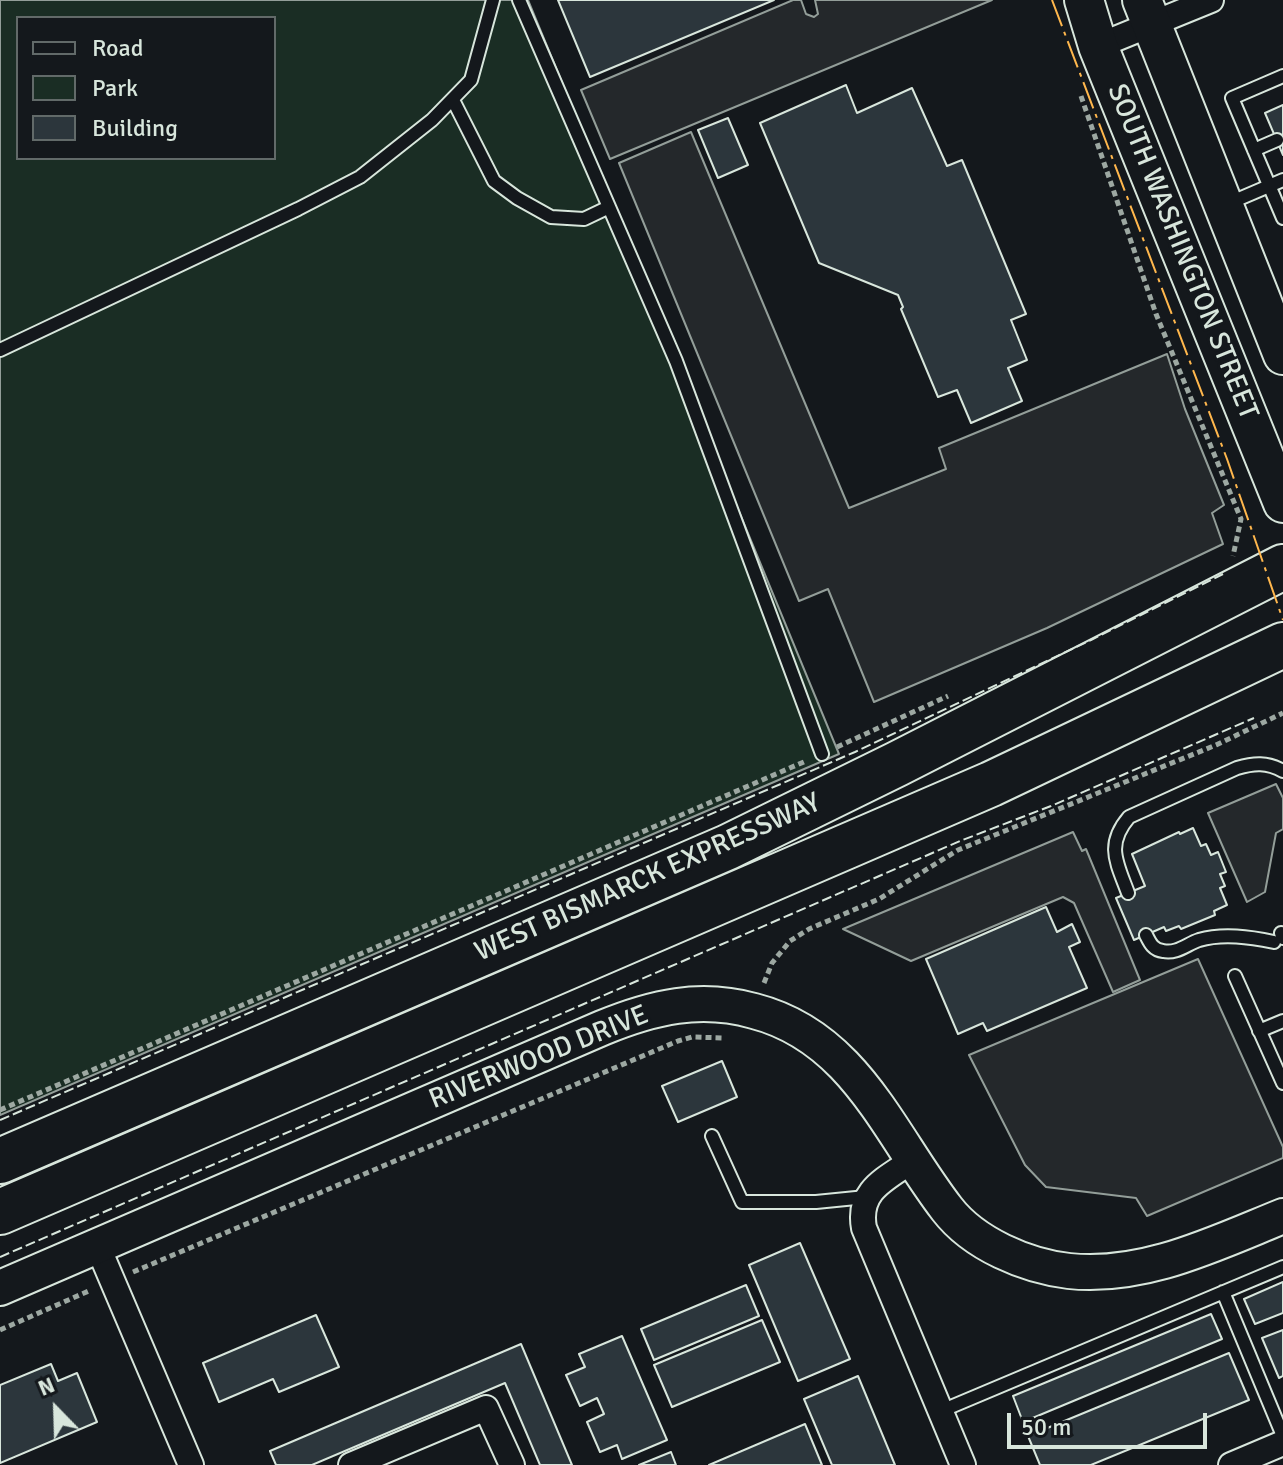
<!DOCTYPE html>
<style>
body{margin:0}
#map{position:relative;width:1283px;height:1465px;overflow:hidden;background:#14181c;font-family:Signika,sans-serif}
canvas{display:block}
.legend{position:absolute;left:16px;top:16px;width:260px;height:144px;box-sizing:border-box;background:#14181c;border:2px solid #626a69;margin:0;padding:10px 14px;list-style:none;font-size:24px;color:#d8e6dc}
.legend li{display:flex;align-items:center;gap:16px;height:40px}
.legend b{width:40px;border:2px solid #626a69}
.north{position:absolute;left:16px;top:1369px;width:80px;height:80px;-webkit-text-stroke:6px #14181c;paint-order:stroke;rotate:337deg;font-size:22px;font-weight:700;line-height:32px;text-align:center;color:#d8e6dc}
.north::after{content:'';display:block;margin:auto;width:28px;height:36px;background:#d8e6dc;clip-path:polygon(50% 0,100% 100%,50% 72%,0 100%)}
.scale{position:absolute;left:1007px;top:1413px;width:200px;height:36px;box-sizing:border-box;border:4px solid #d8e6dc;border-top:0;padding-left:10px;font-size:24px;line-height:28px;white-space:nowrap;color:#d8e6dc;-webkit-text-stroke:6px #14181c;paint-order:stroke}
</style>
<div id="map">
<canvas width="1283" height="1465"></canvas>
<ul class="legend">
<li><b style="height:10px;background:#14181c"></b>Road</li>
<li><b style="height:22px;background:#1a2d24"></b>Park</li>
<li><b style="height:22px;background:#2c363c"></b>Building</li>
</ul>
<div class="north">N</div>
<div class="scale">50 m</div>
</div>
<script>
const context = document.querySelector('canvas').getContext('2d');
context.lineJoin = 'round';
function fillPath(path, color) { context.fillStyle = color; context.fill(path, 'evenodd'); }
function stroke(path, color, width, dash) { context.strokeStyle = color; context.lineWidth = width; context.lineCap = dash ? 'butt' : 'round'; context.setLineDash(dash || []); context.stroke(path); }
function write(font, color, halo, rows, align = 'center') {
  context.font = font + ' Signika,sans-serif'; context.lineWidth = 6; context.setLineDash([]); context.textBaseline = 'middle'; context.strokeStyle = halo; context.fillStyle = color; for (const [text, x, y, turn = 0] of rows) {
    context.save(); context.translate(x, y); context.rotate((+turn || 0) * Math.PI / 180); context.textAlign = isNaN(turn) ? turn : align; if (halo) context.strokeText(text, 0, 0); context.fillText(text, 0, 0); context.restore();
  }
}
const green = new Path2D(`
 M 0,0 L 528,0 L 839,754 L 0,1115 ZM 18,18 L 274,18 L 274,158 L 18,158 Z`);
fillPath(green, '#1a2d24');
stroke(green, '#939e99', 2);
const parking = new Path2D(`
 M 793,0 L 801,0 L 806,14 L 814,17 L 818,14 L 815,0 L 992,0 L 610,159 L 581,90 Z
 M 691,132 L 849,508 L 946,469 L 939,448 L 1167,354 L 1185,409 L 1224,505 L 1212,513 L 1223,544 L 1047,628 L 874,702 L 828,589 L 799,601 L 619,163 Z
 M 1276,784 L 1283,798 L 1283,829 L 1276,833 L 1265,892 L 1247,902 L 1208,813 Z
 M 1073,832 L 1082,851 L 1086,849 L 1140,980 L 1113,992 L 1074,903 L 1063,897 L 911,961 L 843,929 Z
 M 1198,959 L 1283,1147 L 1283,1158 L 1147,1216 L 1136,1198 L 1046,1187 L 1025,1165 L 969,1055 Z`);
fillPath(parking, '#24282b');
stroke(parking, '#939e99', 2);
const building = new Path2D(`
 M 558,0 L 774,0 L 590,77 Z
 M 846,85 L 857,113 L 912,88 L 947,166 L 962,160 L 1026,314 L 1011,320 L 1027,360 L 1008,368 L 1022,401 L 971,423 L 957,390 L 938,397 L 901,309 L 903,307 L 898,295 L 819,263 L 760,123 Z
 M 1283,105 L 1283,155 L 1265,113 Z
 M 728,118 L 748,165 L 718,178 L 698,130 Z
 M 1193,828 L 1201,846 L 1206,844 L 1211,855 L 1218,852 L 1226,872 L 1220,874 L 1225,886 L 1220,888 L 1227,905 L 1214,911 L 1215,915 L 1181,929 L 1179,926 L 1166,931 L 1164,927 L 1134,940 L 1116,898 L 1145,886 L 1132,854 L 1179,832 L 1180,834 Z
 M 1046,907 L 1057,932 L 1072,924 L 1080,942 L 1069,947 L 1087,988 L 987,1031 L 983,1023 L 958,1034 L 926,959 Z
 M 722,1061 L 737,1097 L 678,1122 L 662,1086 Z
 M 800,1243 L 850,1359 L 798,1381 L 749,1265 Z
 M 1283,1282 L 1283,1313 L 1255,1324 L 1244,1299 Z
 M 746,1285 L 759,1316 L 654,1360 L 641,1329 Z
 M 1211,1314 L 1222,1339 L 1023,1422 L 1013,1396 Z
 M 316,1315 L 339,1367 L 279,1392 L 273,1379 L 219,1402 L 203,1363 Z
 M 762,1320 L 780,1362 L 672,1407 L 654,1365 Z
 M 1283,1330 L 1283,1376 L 1279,1378 L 1262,1338 Z
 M 622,1336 L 667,1440 L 622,1459 L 617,1445 L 600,1452 L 587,1422 L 604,1414 L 597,1398 L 580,1406 L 566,1375 L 585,1367 L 579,1354 Z
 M 521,1344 L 572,1465 L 540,1465 L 505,1383 L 312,1465 L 276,1465 L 270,1451 Z
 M 1229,1353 L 1249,1400 L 1091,1465 L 1040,1465 L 1028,1436 Z
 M 51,1364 L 58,1381 L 77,1373 L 97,1422 L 0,1463 L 0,1385 Z
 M 858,1376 L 895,1465 L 832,1465 L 804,1399 Z
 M 805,1424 L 822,1465 L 709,1465 Z
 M 671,1452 L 676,1465 L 639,1465 Z`);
fillPath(building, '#2c363c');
stroke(building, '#d8e6dc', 2);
const lane = new Path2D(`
 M 519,0 L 676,361 L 822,754
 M 1283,76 L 1232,98 L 1283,218
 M 453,100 L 494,181 L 517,198 L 551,217 L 584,219 L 607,208
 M 1254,150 L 1277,140
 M 1227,204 L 1283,180
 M 0,350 L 298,209 L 360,177 L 432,120 L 471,80 L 493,0
 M 1128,893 C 1117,863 1105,845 1129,817 L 1237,768 C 1254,763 1267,762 1283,771
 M 1281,933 L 1283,938
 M 1146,935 C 1150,943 1153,950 1163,951 C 1177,954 1187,944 1199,940 C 1223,933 1250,937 1274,942
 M 1235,976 L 1283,1083
 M 1259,1031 L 1283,1021
 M 712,1136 L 742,1202 L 816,1202 L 866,1197
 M 1223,1292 L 1283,1436
 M 941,1411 L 1283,1267`);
const street = new Path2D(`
 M 1098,46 L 1211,0
 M 913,1160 C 886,1179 857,1190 864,1228 L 963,1465
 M 98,1247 L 191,1465
 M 351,1465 L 486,1408 L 512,1465
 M 1231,1465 L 1283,1443`);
const secondary = new Path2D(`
 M 0,1288 L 602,1028 C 653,1007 700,996 754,1011 C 855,1037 889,1134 947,1209 C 974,1244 1026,1266 1069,1271 C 1144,1279 1216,1243 1283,1216`);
const primary = new Path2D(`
 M 1084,0 L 1098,46 L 1283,503
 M 1142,0 L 1283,355`);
const highway = new Path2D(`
 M 0,1161 L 728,847 L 897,764 L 1283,567
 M 0,1212 L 991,784 L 1283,645`);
stroke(lane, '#d8e6dc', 16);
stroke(street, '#d8e6dc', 28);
stroke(secondary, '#d8e6dc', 38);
stroke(primary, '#d8e6dc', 42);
stroke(highway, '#d8e6dc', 48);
stroke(new Path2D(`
 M 1081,96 L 1156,314 L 1241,519 L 1233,556
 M 837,747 L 948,696
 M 764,983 L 772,963 L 790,941 L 809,929 L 879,899 L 958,850 L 1216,745 L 1283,713
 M 0,1110 L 806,761
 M 133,1272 L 678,1041 L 692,1037 L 724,1038
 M 0,1330 L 91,1290`), '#9da8a2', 5, [6, 4]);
stroke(lane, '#14181c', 12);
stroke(street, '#14181c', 24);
stroke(secondary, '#14181c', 34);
stroke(primary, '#14181c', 38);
stroke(highway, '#14181c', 44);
stroke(new Path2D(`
 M 0,1120 L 855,752 L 1091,640 L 1223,574
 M 0,1257 L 960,841 L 1051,806 L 1254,718`), '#d8e6dc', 2, [10, 4]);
stroke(new Path2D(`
 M 1052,0 L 1227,459 L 1283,620`), '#ffb74d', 2, [28, 6, 4, 6]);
write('28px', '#d8e6dc', '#14181c', [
 ["SOUTH WASHINGTON STREET",1182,252,68],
 ["WEST BISMARCK EXPRESSWAY",648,878,-24],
 ["RIVERWOOD DRIVE",539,1058,-22]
]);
</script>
